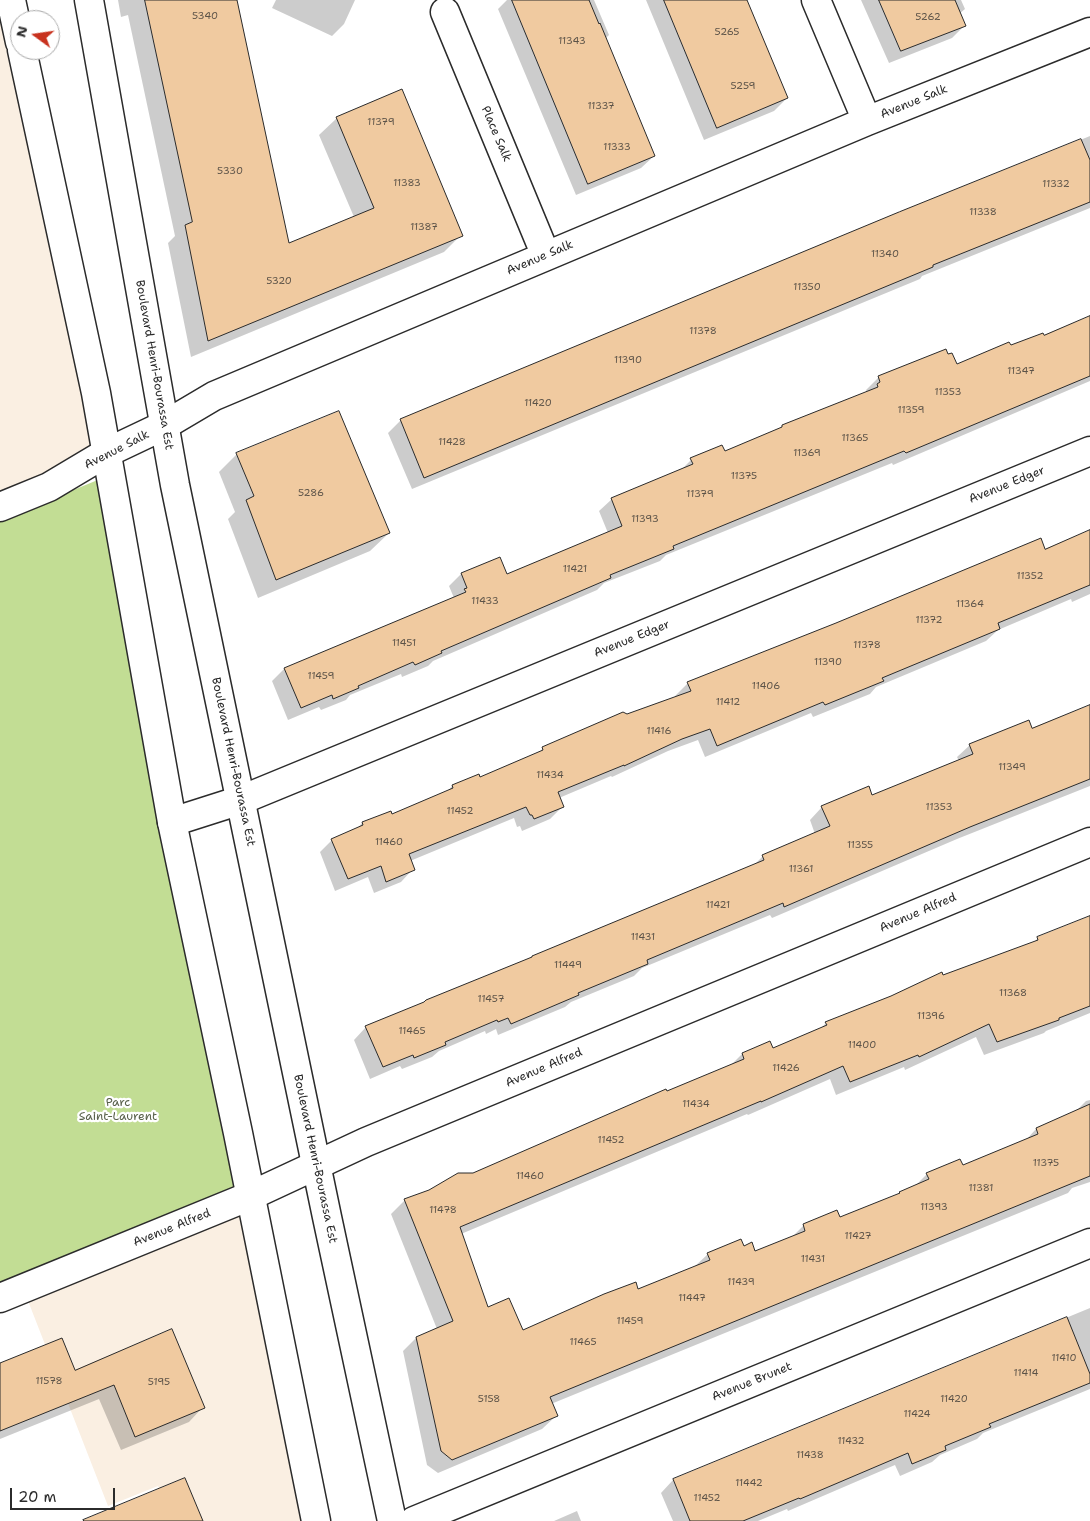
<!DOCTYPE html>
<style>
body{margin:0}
#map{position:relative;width:1090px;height:1521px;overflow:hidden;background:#fff;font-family:"Shantell Sans",sans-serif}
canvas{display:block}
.north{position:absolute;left:10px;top:10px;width:50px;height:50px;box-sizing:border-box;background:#fff;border:1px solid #aaa;border-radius:50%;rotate:284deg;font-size:14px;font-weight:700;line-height:20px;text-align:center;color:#2b2b2b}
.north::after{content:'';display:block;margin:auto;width:18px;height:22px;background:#c8321e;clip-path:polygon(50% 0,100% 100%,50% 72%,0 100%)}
.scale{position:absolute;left:10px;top:1488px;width:105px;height:22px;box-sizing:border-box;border:2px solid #2b2b2b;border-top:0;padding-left:6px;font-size:15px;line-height:18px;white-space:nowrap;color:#2b2b2b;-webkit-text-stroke:4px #fff;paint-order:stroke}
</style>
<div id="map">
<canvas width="1090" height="1521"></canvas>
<div class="north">N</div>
<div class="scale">20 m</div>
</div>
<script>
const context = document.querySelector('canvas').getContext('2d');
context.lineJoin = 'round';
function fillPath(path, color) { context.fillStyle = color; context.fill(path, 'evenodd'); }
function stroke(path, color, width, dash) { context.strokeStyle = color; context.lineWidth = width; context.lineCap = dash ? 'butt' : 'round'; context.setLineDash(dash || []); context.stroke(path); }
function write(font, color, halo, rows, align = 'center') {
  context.font = font + ' "Shantell Sans",sans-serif'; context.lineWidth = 4.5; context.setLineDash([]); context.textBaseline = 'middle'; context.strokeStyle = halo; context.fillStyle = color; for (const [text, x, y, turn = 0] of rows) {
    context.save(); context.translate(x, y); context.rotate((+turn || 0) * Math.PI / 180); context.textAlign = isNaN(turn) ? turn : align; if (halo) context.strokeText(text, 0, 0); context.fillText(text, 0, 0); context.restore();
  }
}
fillPath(new Path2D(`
 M 0,0 L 106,453 L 0,520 Z
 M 250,1196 L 318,1521 L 172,1521 L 158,1486 L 108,1506 L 23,1288 Z`), '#faefe2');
fillPath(new Path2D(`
 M 110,475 L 253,1184 L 0,1291 L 0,520 Z`), '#c2dd94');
fillPath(new Path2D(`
 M 118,0 L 236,0 L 288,245 L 354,217 L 319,135 L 337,118 L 461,235 L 444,252 L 191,357 L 168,243 L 175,236 L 128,15 L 121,17 Z
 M 276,0 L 355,0 L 344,24 L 332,36 L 272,8 Z
 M 507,0 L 594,0 L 609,35 L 605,39 L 654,156 L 641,168 L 576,195 L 498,9 Z
 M 646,0 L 745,0 L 787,98 L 774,111 L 704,140 Z
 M 861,0 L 961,0 L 965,9 L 959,14 L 964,26 L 952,38 L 889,63 Z
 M 1090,136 L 1090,208 L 922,276 L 920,279 L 412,489 L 388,433 L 401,420 L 900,213 Z
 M 1090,317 L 1090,381 L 893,465 L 892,463 L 666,555 L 660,561 L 604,583 L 597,590 L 433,661 L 428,666 L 402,677 L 401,674 L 350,695 L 346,700 L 321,710 L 319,707 L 288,720 L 272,681 L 284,669 L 454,598 L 449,586 L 461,574 L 499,558 L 506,576 L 608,533 L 599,511 L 612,499 L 680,471 L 691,460 L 724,453 L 779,430 L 782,426 L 867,393 L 866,390 L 878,378 L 945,351 L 956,366 L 1043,337 Z
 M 237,454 L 389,533 L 370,551 L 258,598 L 228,519 L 235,512 L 219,472 Z
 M 1090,531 L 1090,594 L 1072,602 L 1071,599 L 998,630 L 986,641 L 876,687 L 870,694 L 813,717 L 811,713 L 705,757 L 698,740 L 668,751 L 612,777 L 611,776 L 559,798 L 562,807 L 550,819 L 522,831 L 520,826 L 517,827 L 514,818 L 410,861 L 413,869 L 401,882 L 374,893 L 368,877 L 335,891 L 320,852 L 332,840 L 356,830 L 362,823 L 390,812 L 392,815 L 446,793 L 452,786 L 480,778 L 538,754 L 543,748 L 676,698 L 675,696 L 688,683 L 730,666 L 1045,551 Z
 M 1090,706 L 1090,786 L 957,839 L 772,918 L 770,915 L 642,968 L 634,976 L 571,1002 L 565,1007 L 498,1035 L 496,1029 L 486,1034 L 485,1031 L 439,1051 L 432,1057 L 402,1069 L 400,1066 L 370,1079 L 354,1040 L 366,1027 L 752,867 L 763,856 L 815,834 L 810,820 L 822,807 L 872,797 L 959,761 L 957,757 L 970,745 L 1032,729 Z
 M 1090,917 L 1090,1013 L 1046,1031 L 1044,1033 L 984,1055 L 976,1037 L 905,1070 L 904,1067 L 836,1095 L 830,1079 L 748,1115 L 747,1114 L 461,1234 L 487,1308 L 522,1332 L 638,1291 L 694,1267 L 708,1254 L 743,1248 L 755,1253 L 790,1239 L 804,1225 L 839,1219 L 897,1196 L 900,1193 L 914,1187 L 927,1174 L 962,1167 L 1025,1141 L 1036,1129 L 1075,1112 L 1086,1101 L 1090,1100 L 1090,1182 L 1072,1188 L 1068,1193 L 867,1275 L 551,1404 L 556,1416 L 542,1429 L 438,1473 L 427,1465 L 403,1351 L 416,1338 L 437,1329 L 391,1214 L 405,1200 L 473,1174 L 729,1067 L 742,1054 L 772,1049 L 821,1028 L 826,1023 L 942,976 L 1033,943 L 1038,938 Z
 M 1090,1308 L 1090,1389 L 983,1433 L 977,1439 L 940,1455 L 932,1462 L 900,1476 L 895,1465 L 788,1511 L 787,1509 L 758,1521 L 673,1521 L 661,1493 L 673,1480 Z
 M 0,1365 L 75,1372 L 203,1407 L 189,1422 L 121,1450 L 99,1399 L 0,1439 Z
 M 577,1511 L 581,1521 L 554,1521 Z`), '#0003');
const building = new Path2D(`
 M 145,0 L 237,0 L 289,243 L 374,208 L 336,117 L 402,89 L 463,236 L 208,341 L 185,225 L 192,222 Z
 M 512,0 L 589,0 L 599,24 L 600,23 L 655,156 L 588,184 Z
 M 664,0 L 747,0 L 788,98 L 717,128 Z
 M 879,0 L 955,0 L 966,26 L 901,51 Z
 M 1081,139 L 1090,160 L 1090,202 L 933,265 L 933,267 L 424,478 L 400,419 L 899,212 Z
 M 1090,316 L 1090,376 L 906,453 L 904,451 L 673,546 L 674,549 L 610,575 L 611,578 L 441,651 L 442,653 L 415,665 L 413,662 L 358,686 L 359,688 L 333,699 L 332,695 L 301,708 L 284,668 L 466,592 L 464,589 L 467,588 L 461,573 L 500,557 L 507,574 L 622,526 L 611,498 L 693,464 L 690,458 L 722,445 L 725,451 L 782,427 L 782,425 L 878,387 L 877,384 L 880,382 L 878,376 L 946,349 L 948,354 L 952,353 L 957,364 L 1009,342 L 1011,345 L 1043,333 L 1044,335 Z
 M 339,411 L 390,533 L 276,580 L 246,500 L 254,496 L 236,453 Z
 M 1090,530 L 1090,585 L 998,623 L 1000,629 L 882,678 L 884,681 L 825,705 L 823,702 L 717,746 L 710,729 L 682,739 L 624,766 L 624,765 L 558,792 L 564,807 L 534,819 L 532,815 L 530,815 L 526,807 L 409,854 L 415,870 L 386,882 L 381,866 L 348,879 L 331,839 L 363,825 L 362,822 L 391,811 L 392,814 L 453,788 L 452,785 L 479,774 L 480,777 L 543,750 L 542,747 L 623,712 L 627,714 L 691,691 L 687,682 L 836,623 L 1041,538 L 1045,549 Z
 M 1090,705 L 1090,779 L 970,827 L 784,907 L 783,903 L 647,960 L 648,964 L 578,993 L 579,995 L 511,1024 L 508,1018 L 498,1022 L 497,1020 L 445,1042 L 446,1045 L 414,1058 L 413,1055 L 383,1067 L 365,1026 L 424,1002 L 426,1000 L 532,957 L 532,956 L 764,860 L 762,855 L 830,826 L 821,806 L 869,786 L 872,795 L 973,754 L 969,744 L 1029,720 L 1032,728 Z
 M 1090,916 L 1090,1006 L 1059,1018 L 1059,1020 L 997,1042 L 989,1024 L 919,1057 L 918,1055 L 850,1082 L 843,1066 L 761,1102 L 761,1101 L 460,1227 L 488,1307 L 509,1298 L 523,1330 L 604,1294 L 636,1282 L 638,1289 L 710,1260 L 707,1253 L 741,1239 L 744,1246 L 752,1242 L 755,1251 L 805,1231 L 803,1224 L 837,1210 L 840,1217 L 900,1193 L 899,1192 L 929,1179 L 926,1173 L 960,1159 L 963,1165 L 1038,1134 L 1036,1128 L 1090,1104 L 1090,1176 L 550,1397 L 558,1416 L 452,1460 L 441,1451 L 416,1337 L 453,1321 L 404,1199 L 429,1190 L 458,1173 L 473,1173 L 666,1089 L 667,1091 L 744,1059 L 742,1053 L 770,1041 L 773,1048 L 827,1025 L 825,1022 L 891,996 L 942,972 L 943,975 L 1038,940 L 1037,937 Z
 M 1067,1317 L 1090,1374 L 1090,1383 L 989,1424 L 991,1427 L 945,1446 L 946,1450 L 912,1464 L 908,1453 L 800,1499 L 799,1498 L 743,1521 L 690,1521 L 673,1479 Z
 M 172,1329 L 205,1408 L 135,1437 L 114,1385 L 0,1431 L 0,1363 L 62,1338 L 75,1370 Z
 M 185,1478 L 203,1521 L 84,1521 L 83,1520 Z`);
fillPath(building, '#f0caa0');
stroke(building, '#2b2b2b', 1);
const minor = new Path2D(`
 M 816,0 L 867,121
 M 445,12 L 546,256
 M 0,507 L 49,487 L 106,453 L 165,425 L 214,396 L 867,121 L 1090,32
 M 172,822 L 241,800 L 1090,451
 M 0,1298 L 250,1196 L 366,1142 L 1090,842
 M 414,1521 L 1090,1243`);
const major = new Path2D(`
 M 11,0 L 20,42
 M 89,0 L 175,485 L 327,1217 L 392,1521
 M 22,50 L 96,393 L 172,822 L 238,1133 L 316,1521`);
stroke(minor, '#2b2b2b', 31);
stroke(major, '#2b2b2b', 31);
stroke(minor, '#fff', 28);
stroke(major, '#fff', 28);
write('10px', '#5c5348', null, [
 ["5340",205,16],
 ["5262",928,17],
 ["5265",727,32],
 ["11343",572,41],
 ["5259",743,86],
 ["11337",601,106],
 ["11379",381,122],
 ["11333",617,147],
 ["5330",230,171],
 ["11383",407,183],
 ["11332",1056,184],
 ["11338",983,212],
 ["11387",424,227],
 ["11340",885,254],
 ["5320",279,281],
 ["11350",807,287],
 ["11378",703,331],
 ["11390",628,360],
 ["11347",1021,371],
 ["11353",948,392],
 ["11420",538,403],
 ["11359",911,410],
 ["11365",855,438],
 ["11428",452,442],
 ["11369",807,453],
 ["11375",744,476],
 ["5286",311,493],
 ["11379",700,494],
 ["11393",645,519],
 ["11421",575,569],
 ["11352",1030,576],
 ["11433",485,601],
 ["11364",970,604],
 ["11372",929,620],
 ["11451",404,643],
 ["11378",867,645],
 ["11390",828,662],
 ["11459",321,676],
 ["11406",766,686],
 ["11412",728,702],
 ["11416",659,731],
 ["11349",1012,767],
 ["11434",550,775],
 ["11353",939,807],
 ["11452",460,811],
 ["11460",389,842],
 ["11355",860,845],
 ["11361",801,869],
 ["11421",718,905],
 ["11431",643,937],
 ["11449",568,965],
 ["11368",1013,993],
 ["11457",491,999],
 ["11396",931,1016],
 ["11465",412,1031],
 ["11400",862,1045],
 ["11426",786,1068],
 ["11434",696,1104],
 ["11452",611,1140],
 ["11375",1046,1163],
 ["11460",530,1176],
 ["11381",981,1188],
 ["11393",934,1207],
 ["11478",443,1210],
 ["11427",858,1236],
 ["11431",813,1259],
 ["11439",741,1282],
 ["11447",692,1298],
 ["11459",630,1321],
 ["11465",583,1342],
 ["11410",1064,1358],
 ["11414",1026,1373],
 ["11578",49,1381],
 ["5195",159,1382],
 ["5158",489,1399],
 ["11420",954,1399],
 ["11424",917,1414],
 ["11432",851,1441],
 ["11438",810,1455],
 ["11442",749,1483],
 ["11452",707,1498]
]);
write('12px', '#2b2b2b', '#fff', [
 ["Avenue Salk",914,102,-22],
 ["Place Salk",496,134,67],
 ["Avenue Salk",540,258,-23],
 ["Boulevard Henri-Bourassa Est",154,365,80],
 ["Avenue Salk",117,450,-27],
 ["Avenue Edger",1007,485,-22],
 ["Avenue Edger",632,639,-22],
 ["Boulevard Henri-Bourassa Est",233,762,78],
 ["Avenue Alfred",918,913,-23],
 ["Avenue Alfred",544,1068,-23],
 ["Boulevard Henri-Bourassa Est",315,1159,78],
 ["Avenue Alfred",172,1228,-22],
 ["Avenue Brunet",752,1382,-22]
]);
write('12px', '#58604a', '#fff', [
 ["Parc",118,1103],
 ["Saint-Laurent",118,1117]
]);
</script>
